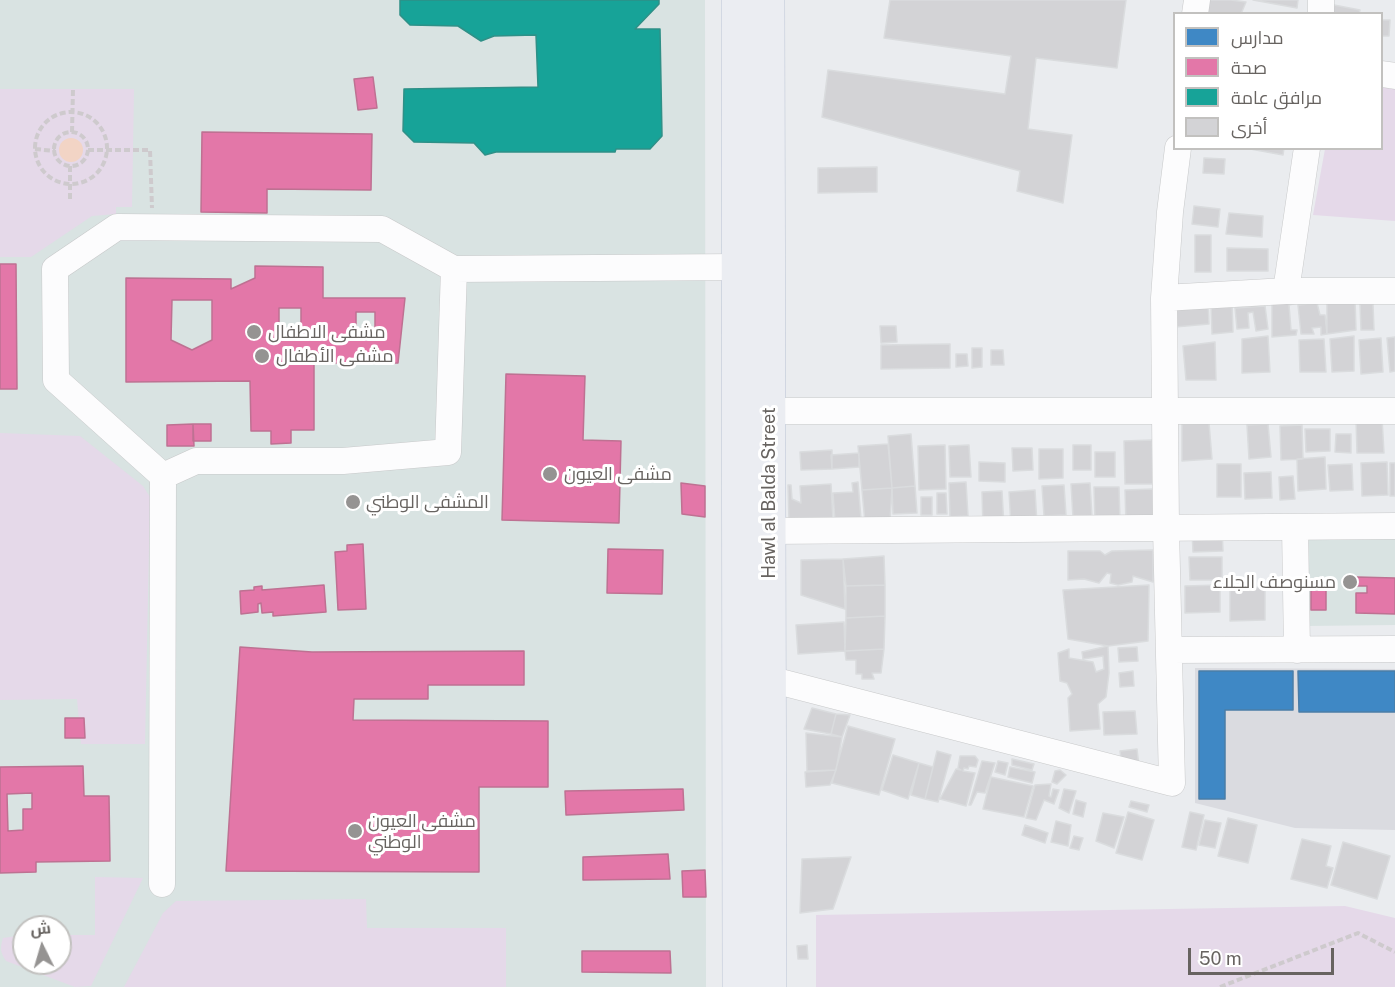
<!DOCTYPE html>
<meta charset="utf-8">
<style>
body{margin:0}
#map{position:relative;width:1395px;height:987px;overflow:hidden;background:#eaecef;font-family:"Public Sans",Cairo,sans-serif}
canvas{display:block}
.legend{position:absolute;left:1173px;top:12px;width:210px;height:138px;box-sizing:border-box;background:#fff;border:2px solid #c2c1bf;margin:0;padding:8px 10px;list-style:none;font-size:18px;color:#676360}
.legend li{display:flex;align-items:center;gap:12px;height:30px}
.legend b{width:30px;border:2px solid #c2c1bf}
.north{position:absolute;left:12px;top:915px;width:60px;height:60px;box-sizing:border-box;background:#fff;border:2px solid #c2c1bf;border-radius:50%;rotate:355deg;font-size:16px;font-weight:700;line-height:24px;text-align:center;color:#676360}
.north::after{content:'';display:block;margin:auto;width:21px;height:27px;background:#959392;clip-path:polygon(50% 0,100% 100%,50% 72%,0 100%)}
.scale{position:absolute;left:1188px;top:948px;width:146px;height:27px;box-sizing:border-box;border:3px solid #676360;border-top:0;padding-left:8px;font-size:18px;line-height:21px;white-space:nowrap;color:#676360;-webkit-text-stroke:4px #fff;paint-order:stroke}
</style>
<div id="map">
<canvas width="1395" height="987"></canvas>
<ul class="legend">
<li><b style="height:16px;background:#3f88c5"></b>مدارس</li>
<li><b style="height:16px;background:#e377a8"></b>صحة</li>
<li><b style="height:16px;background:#17a398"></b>مرافق عامة</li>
<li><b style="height:16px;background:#d3d3d6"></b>أخرى</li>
</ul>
<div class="north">ش</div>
<div class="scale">50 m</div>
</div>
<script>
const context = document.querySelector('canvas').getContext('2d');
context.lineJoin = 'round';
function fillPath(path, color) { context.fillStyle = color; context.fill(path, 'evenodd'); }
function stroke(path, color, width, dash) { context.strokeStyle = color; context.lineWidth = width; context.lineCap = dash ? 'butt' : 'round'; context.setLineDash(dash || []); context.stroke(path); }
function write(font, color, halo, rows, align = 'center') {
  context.font = font + ' "Public Sans",Cairo,sans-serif'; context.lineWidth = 6; context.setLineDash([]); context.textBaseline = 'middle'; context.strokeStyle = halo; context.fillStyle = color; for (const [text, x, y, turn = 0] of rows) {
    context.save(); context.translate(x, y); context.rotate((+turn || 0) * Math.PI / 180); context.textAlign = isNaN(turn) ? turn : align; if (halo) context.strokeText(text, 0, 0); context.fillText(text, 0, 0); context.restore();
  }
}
fillPath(new Path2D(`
 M 1195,668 L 1395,669 L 1395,830 L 1295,828 L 1195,803 Z`), '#dadbe0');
fillPath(new Path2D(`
 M 0,0 L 705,0 L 706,987 L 0,987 ZM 24,927 L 60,927 L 60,963 L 24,963 Z
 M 1305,539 L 1395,539 L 1395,625 L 1306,626 Z`), '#d9e3e2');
fillPath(new Path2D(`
 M 1382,87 L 1395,89 L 1395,221 L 1313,215 L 1325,149 L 1382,148 Z
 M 0,89 L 134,89 L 132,207 L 116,207 L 116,214 L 92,216 L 31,257 L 0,257 Z
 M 0,433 L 80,436 L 143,486 L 150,497 L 145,744 L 81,744 L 77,699 L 0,700 Z
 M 95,877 L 143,878 L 91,986 L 75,987 L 6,961 C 0,952 0,948 3,938 L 24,935 L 24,963 L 60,963 L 60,935 L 95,935 Z
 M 366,899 L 367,928 L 506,928 L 506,987 L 124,987 L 163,913 L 176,901 Z
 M 1345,906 L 1395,918 L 1395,987 L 816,987 L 816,915 Z`), '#e5d9e9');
fillPath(new Path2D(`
 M59 150a12 12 0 1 1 24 0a12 12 0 1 1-24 0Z`), '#f2d4c5');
const schools = new Path2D(`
 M 1199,671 L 1293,671 L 1293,710 L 1225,710 L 1225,799 L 1199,799 Z
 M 1298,671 L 1395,671 L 1395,712 L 1299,712 Z`);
fillPath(schools, '#3f88c5');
stroke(schools, '#4b7da7', 1.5);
const health = new Path2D(`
 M 373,77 L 377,108 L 358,110 L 354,79 Z
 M 202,132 L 372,134 L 371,190 L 267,189 L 267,213 L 201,212 Z
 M 0,264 L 16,264 L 17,389 L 0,389 Z
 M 255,266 L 323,267 L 323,298 L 405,298 L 398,363 L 314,363 L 314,430 L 291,430 L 291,443 L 271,444 L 271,431 L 251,431 L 250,381 L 126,382 L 126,278 L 231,279 L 231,289 L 255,278 ZM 172,300 L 212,300 L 212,340 L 192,350 L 171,340 ZM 279,308 L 301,308 L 301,329 L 279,328 ZM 356,312 L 375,312 L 375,330 L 356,330 Z
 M 506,374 L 585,376 L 583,440 L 621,441 L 619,523 L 502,520 Z
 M 193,424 L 211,424 L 211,441 L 193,441 Z
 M 193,424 L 194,446 L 167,446 L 167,425 Z
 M 681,483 L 705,486 L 705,517 L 682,514 Z
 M 363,544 L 366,609 L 338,610 L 335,552 L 347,551 L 347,545 Z
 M 608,549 L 663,550 L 662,594 L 607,593 Z
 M 1357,577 L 1395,578 L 1395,614 L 1356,613 L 1356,593 L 1367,593 L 1367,586 L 1357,586 Z
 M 324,585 L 326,612 L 273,616 L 273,612 L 262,613 L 261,603 L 258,604 L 258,612 L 241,614 L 240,591 L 254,590 L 254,587 L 262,586 L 262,590 Z
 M 1311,590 L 1326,590 L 1326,610 L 1311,610 Z
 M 240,647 L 312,652 L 524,651 L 524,685 L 428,685 L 428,699 L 354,699 L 353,720 L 548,721 L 548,787 L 479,787 L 479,872 L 226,871 Z
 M 65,718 L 84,718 L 85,738 L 65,738 Z
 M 83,766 L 84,796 L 109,796 L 110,861 L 36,862 L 36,872 L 0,873 L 0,767 ZM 32,793 L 32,809 L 23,809 L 23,830 L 8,831 L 7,794 Z
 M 683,789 L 684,810 L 566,815 L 565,791 Z
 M 668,854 L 670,879 L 583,880 L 583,857 Z
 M 705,870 L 706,897 L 683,897 L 682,871 Z
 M 582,951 L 670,951 L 671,973 L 582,972 Z`);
fillPath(health, '#e377a8');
stroke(health, '#be7192', 1.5);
const public = new Path2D(`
 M 400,0 L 659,0 L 659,4 L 635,29 L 660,29 L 662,136 L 650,149 L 616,149 L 615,152 L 496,152 L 485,155 L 474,143 L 414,142 L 403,131 L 404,89 L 538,87 L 536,35 L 494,36 L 481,41 L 458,26 L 410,25 L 400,15 Z`);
fillPath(public, '#17a398');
stroke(public, '#2f9087', 1.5);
const building = new Path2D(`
 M 890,0 L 1126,0 L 1117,68 L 1036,58 L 1028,129 L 1072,135 L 1063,203 L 1017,191 L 1020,171 L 822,117 L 828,70 L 1005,94 L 1011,56 L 884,38 Z
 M 1203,0 L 1231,0 L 1246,2 L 1241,14 L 1202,14 Z
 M 1253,0 L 1298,0 L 1297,8 Z
 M 1334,5 L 1360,10 L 1359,14 L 1332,14 Z
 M 1382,20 L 1390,20 L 1389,36 L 1382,36 Z
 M 1245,148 L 1284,148 L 1283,155 Z
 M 1204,158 L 1225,159 L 1224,174 L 1203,173 Z
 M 877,167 L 877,192 L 818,193 L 818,168 Z
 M 1194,206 L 1220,209 L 1218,227 L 1192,224 Z
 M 1229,213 L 1263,216 L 1262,237 L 1226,234 Z
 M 1195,235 L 1211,235 L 1211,272 L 1195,272 Z
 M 1227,248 L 1268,249 L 1268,271 L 1227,271 Z
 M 1272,296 L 1297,303 L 1289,305 L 1291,330 L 1297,330 L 1296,335 L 1272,337 Z
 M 1208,299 L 1209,324 L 1175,327 L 1175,303 Z
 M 1355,299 L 1356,330 L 1327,334 L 1327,302 Z
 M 1232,302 L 1233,332 L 1212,334 L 1211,305 Z
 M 1317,303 L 1320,315 L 1325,315 L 1327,334 L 1321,335 L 1321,327 L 1312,328 L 1314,334 L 1301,334 L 1298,305 Z
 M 1360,304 L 1373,304 L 1374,330 L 1361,330 Z
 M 1265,306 L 1268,329 L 1256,331 L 1253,312 L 1248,313 L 1249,328 L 1237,329 L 1235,308 Z
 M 880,326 L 896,326 L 897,342 L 881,343 Z
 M 1268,336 L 1270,372 L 1242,373 L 1242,339 Z
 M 1354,336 L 1354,371 L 1332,372 L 1330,339 Z
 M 1395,337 L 1395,371 L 1390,372 L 1387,338 Z
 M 1381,338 L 1383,372 L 1361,374 L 1359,340 Z
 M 1324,339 L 1326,372 L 1300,372 L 1299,340 Z
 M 1215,342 L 1216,380 L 1186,380 L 1183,346 Z
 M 950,344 L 950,368 L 881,369 L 881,345 Z
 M 972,348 L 982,348 L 982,367 L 972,368 Z
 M 991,350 L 1003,350 L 1004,365 L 991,365 Z
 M 956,354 L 967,354 L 968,366 L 956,367 Z
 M 1382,418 L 1384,453 L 1357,453 L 1356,419 Z
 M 1209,423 L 1212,459 L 1182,461 L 1182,424 Z
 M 1268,424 L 1271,457 L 1249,459 L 1247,425 Z
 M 1302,425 L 1303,459 L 1281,460 L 1280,426 Z
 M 1305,429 L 1330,429 L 1330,451 L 1306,452 Z
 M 911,434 L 915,486 L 892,488 L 888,436 Z
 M 1336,434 L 1351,434 L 1351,453 L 1335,452 Z
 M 1152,440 L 1153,484 L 1125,484 L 1124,441 Z
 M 888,444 L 892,488 L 862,490 L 858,446 Z
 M 945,445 L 946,489 L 919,490 L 918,446 Z
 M 969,445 L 971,477 L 950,477 L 949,446 Z
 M 1073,445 L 1091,445 L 1091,470 L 1073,470 Z
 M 1012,448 L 1032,448 L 1033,470 L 1013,471 Z
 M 1039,449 L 1063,449 L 1063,478 L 1039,479 Z
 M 832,450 L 832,469 L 801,470 L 800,452 Z
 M 1095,452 L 1115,452 L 1115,477 L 1095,477 Z
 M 859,453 L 859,467 L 832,469 L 831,455 Z
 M 1325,457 L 1326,489 L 1298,491 L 1297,459 Z
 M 979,462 L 1005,463 L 1005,482 L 979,481 Z
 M 1387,462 L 1388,495 L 1362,496 L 1361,463 Z
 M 1390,463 L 1395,463 L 1395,496 L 1390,496 Z
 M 1217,464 L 1241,464 L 1241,497 L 1217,497 Z
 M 1352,464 L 1353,490 L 1330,491 L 1328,465 Z
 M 1271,472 L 1272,498 L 1245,499 L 1244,473 Z
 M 1293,476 L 1295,499 L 1280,500 L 1279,477 Z
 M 858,482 L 861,519 L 835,522 L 833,493 L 853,492 L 852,483 Z
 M 966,482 L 968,516 L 950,517 L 949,483 Z
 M 1090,483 L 1092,517 L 1073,518 L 1071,484 Z
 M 831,484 L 833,520 L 789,522 L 788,485 L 791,485 L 792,499 L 801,503 L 800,486 Z
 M 1064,485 L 1066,515 L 1044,516 L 1042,486 Z
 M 915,486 L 917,513 L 893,514 L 892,488 Z
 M 1094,487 L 1119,487 L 1120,522 L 1095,522 Z
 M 892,488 L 890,521 L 865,523 L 862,490 Z
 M 1153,489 L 1154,523 L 1126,524 L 1125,490 Z
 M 1035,490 L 1037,524 L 1011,526 L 1009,492 Z
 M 1002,491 L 1004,527 L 983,528 L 982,492 Z
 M 937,493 L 946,493 L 947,514 L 937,514 Z
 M 921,497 L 932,497 L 932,515 L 921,515 Z
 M 1222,530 L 1223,551 L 1193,552 L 1192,532 Z
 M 1153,550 L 1153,582 L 1133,576 L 1132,582 L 1118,585 L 1110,583 L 1111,574 L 1107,573 L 1099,583 L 1084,579 L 1068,580 L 1068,551 L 1100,551 L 1105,555 L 1112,551 Z
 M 884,556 L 885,585 L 846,586 L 843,559 Z
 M 1189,557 L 1222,557 L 1222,580 L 1190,580 Z
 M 843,559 L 845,609 L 801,595 L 801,560 Z
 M 885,585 L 885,616 L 846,618 L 846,586 Z
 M 1149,585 L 1148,641 L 1108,646 L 1068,639 L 1063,590 Z
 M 1220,585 L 1220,612 L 1185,613 L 1185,586 Z
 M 1265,587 L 1265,620 L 1230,621 L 1230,589 Z
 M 885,616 L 884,649 L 845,651 L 846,618 Z
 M 844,622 L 845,651 L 798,654 L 796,625 Z
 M 1108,646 L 1109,673 L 1106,697 L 1098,704 L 1100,729 L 1070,731 L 1068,698 L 1072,694 L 1067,683 L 1060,681 L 1058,653 L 1069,649 L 1069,658 L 1093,662 L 1096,672 L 1104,669 L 1103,656 L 1083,659 L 1082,652 Z
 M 1137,647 L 1138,661 L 1119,662 L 1118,648 Z
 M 884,649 L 881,673 L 872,673 L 874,679 L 862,679 L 862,674 L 856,674 L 856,660 L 846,660 L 845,651 Z
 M 1133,671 L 1134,686 L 1120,687 L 1119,673 Z
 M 812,708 L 836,714 L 831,734 L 804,729 Z
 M 1135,711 L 1137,734 L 1104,735 L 1103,712 Z
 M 836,714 L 850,715 L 842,737 L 831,734 Z
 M 848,726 L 895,739 L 879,795 L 832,783 Z
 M 806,733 L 842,737 L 836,770 L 807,771 Z
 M 1137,749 L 1139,766 L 1122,767 L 1120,751 Z
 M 937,751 L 951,755 L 938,802 L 925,799 Z
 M 893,755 L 919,763 L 908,799 L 882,790 Z
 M 960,756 L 975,756 L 978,760 L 976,767 L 969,766 L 968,769 L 964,768 L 963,771 L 975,773 L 966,806 L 940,799 L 956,769 L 961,770 L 958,768 Z
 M 1012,759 L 1034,764 L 1032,770 L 1012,765 Z
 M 982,761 L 995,763 L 985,793 L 977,792 L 971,805 L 969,805 Z
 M 998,761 L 1008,763 L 1005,775 L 995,772 Z
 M 919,763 L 933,767 L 925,799 L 911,795 Z
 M 1010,767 L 1035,772 L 1032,783 L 1008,777 Z
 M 836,770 L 830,785 L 806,787 L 805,772 Z
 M 1060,770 L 1066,775 L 1057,784 L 1052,782 L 1055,771 Z
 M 991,777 L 1033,786 L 1024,817 L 983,809 Z
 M 1051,784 L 1049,796 L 1051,797 L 1053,789 L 1059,790 L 1054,804 L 1044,800 L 1036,820 L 1026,818 L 1035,785 Z
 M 1064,789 L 1076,791 L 1069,813 L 1059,808 Z
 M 1076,800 L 1086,803 L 1083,817 L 1073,814 Z
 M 1131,801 L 1149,805 L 1147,812 L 1129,807 Z
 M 1128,812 L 1154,820 L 1142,860 L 1116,853 Z
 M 1190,812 L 1204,815 L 1196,850 L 1182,847 Z
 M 1103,813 L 1124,817 L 1114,848 L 1096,841 Z
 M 1228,818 L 1257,825 L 1248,863 L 1218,856 Z
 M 1205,820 L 1221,823 L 1215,848 L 1199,845 Z
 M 1056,821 L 1071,825 L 1068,846 L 1051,842 Z
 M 1025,825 L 1048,833 L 1045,843 L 1022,835 Z
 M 1074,836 L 1083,838 L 1079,850 L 1070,848 Z
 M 1302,839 L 1331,846 L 1326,866 L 1333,868 L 1327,888 L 1291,879 Z
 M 1343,842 L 1390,856 L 1377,899 L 1331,885 Z
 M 851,857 L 833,909 L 800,913 L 802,859 Z
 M 807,945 L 808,959 L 798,959 L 797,946 Z`);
fillPath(building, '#d3d3d6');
stroke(building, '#dadcde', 1.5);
const minor = new Path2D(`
 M 1195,14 L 1197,0
 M 1321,14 L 1321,0
 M 1382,74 L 1395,76
 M 454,269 L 382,229 L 117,227 L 55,269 L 56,380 L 163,476 L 196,461 L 343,461 L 448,452 L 454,269 L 738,267
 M 1286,291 L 1307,148
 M 1164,298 L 1286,291 L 1395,291
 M 769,411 L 1395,411
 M 1295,527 L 1297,650
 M 769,531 L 1395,526
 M 1169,650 L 1395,649
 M 769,679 L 1172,783 L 1166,528 L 1164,298 L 1170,212 L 1178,148
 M 162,884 L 163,476`);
const major = new Path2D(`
 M 738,0 L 739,987
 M 768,0 L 770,987`);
stroke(minor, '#c8c9ca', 27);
stroke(major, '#bbc4d4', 34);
stroke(new Path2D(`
 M35 148a36 36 0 1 1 72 0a36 36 0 1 1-72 0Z
 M 72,132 L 73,89
 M54 149a17 17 0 1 1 34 0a17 17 0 1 1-34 0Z
 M 35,149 L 55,151
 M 88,150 L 150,150 L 152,208
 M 70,166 L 70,201
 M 1220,987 L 1358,933 L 1395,952`), '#cecacd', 4, [6, 3]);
stroke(minor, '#fcfcfd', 26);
stroke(major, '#ebedf2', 33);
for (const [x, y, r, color] of [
 [254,332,8,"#959392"],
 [262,356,8,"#959392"],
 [550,474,8,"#959392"],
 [353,502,8,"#959392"],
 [1350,582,8,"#959392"],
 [355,831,8,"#959392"]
]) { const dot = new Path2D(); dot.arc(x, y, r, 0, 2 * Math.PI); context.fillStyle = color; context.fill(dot); stroke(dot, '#fff', 2); }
write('18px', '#676360', '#fff', [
 ["مشفى الاطفال",268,332],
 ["مشفى الأطفال",276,356],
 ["مشفى العيون",564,474],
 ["المشفى الوطني",366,502],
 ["مسنوصف الجلاء",1336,582,"right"],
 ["مشفى العيون",368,821],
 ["الوطني",368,842]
], 'left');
write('18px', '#676360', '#fff', [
 ["Hawl al Balda Street",769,493,-90]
]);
</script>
